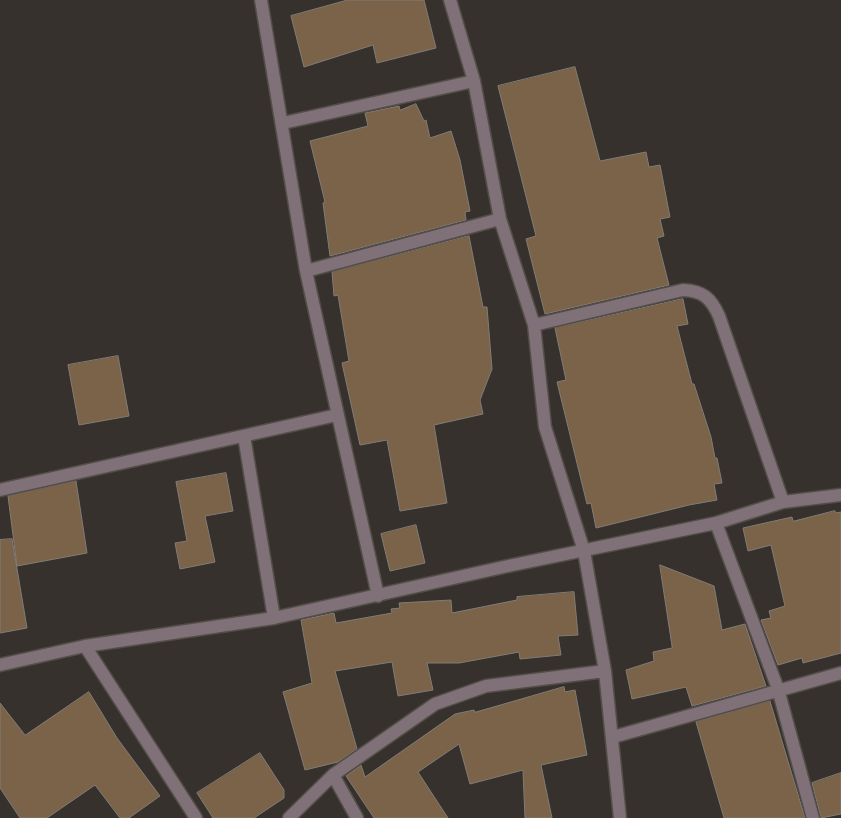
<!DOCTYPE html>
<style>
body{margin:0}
canvas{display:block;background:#37312d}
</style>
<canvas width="841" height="818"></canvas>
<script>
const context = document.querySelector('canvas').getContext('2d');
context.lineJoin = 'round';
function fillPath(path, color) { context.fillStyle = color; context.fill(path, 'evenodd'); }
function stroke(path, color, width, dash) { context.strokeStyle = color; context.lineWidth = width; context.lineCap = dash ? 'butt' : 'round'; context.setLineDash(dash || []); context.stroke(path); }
const building = new Path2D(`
 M 348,0 L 424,0 L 436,48 L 377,63 L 373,45 L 304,67 L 291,16 Z
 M 575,67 L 600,161 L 646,152 L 649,167 L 660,165 L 670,217 L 660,219 L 664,236 L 657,238 L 669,285 L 545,314 L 526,239 L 536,236 L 498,86 Z
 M 416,104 L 424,121 L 426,120 L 430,138 L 451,131 L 460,160 L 470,211 L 465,212 L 466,220 L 330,256 L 323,203 L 325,202 L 310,141 L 368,126 L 365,113 L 399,106 L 400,110 Z
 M 469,236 L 483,307 L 487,307 L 492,369 L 480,400 L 483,414 L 434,425 L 447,503 L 400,511 L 387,440 L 360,445 L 342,363 L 349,361 L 338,295 L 334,296 L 332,272 Z
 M 683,299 L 688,324 L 677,326 L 692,384 L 694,384 L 711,437 L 715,458 L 717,458 L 722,483 L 714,484 L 717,500 L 689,505 L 596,528 L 591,503 L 587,504 L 557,382 L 566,380 L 555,328 Z
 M 118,356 L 129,416 L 79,425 L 68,365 Z
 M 226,473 L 233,511 L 205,516 L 215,562 L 180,569 L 175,543 L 187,541 L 176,482 Z
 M 76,481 L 87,553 L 17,566 L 8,496 Z
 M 835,511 L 836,513 L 841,512 L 841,653 L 803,663 L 802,658 L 778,665 L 761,620 L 771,618 L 769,611 L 785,606 L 771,545 L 748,551 L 743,528 L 792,517 L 793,521 Z
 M 416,525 L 425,563 L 390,571 L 381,534 Z
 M 12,539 L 27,628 L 0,633 L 0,540 Z
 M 660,565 L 714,586 L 722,630 L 745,624 L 766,686 L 692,706 L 686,687 L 632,699 L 626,670 L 654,661 L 653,652 L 672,648 Z
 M 574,592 L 578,635 L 558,636 L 561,655 L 520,659 L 519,652 L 459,663 L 427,663 L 433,690 L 398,696 L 392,662 L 335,671 L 357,749 L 338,762 L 305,770 L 283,692 L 312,683 L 301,620 L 334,613 L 336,623 L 392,613 L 391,609 L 400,608 L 399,603 L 451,600 L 452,613 L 517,600 L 517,597 Z
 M 564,687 L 565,692 L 575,690 L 587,755 L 541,765 L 552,818 L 525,818 L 523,770 L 470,784 L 459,744 L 418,772 L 448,818 L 374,818 L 346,776 L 361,765 L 365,777 L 455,714 L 474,710 L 475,712 Z
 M 89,692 L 117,738 L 160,796 L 129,818 L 120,818 L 95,785 L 47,818 L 20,818 L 0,788 L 0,703 L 25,735 Z
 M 770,701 L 805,818 L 724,818 L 696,722 Z
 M 260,753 L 284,790 L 284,798 L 254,818 L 213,818 L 197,793 Z
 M 841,773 L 841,814 L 821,818 L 812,783 Z`);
fillPath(building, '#7a6348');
stroke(building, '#817c76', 1);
const minor = new Path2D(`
 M 261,0 L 306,271 L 378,596
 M 450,0 L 474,81 L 500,219 L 534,325 L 545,427 L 584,551 L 605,671 L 620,818
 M 283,123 L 474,81
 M 306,271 L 500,219
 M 534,325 L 683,290 C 703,291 711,298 719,316 L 783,502
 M 244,436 L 274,618
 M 0,490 L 337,415
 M 716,523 L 778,689 L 813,818
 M 85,646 L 196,818
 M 0,665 L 85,646 L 274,618 L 508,566 L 716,523 L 783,502 L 841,495
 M 613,737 L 841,673
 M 333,775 L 357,818
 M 289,818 L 333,775 L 435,704 L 486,686 L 605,671`);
stroke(minor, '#534d49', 15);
stroke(minor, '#807077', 12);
</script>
